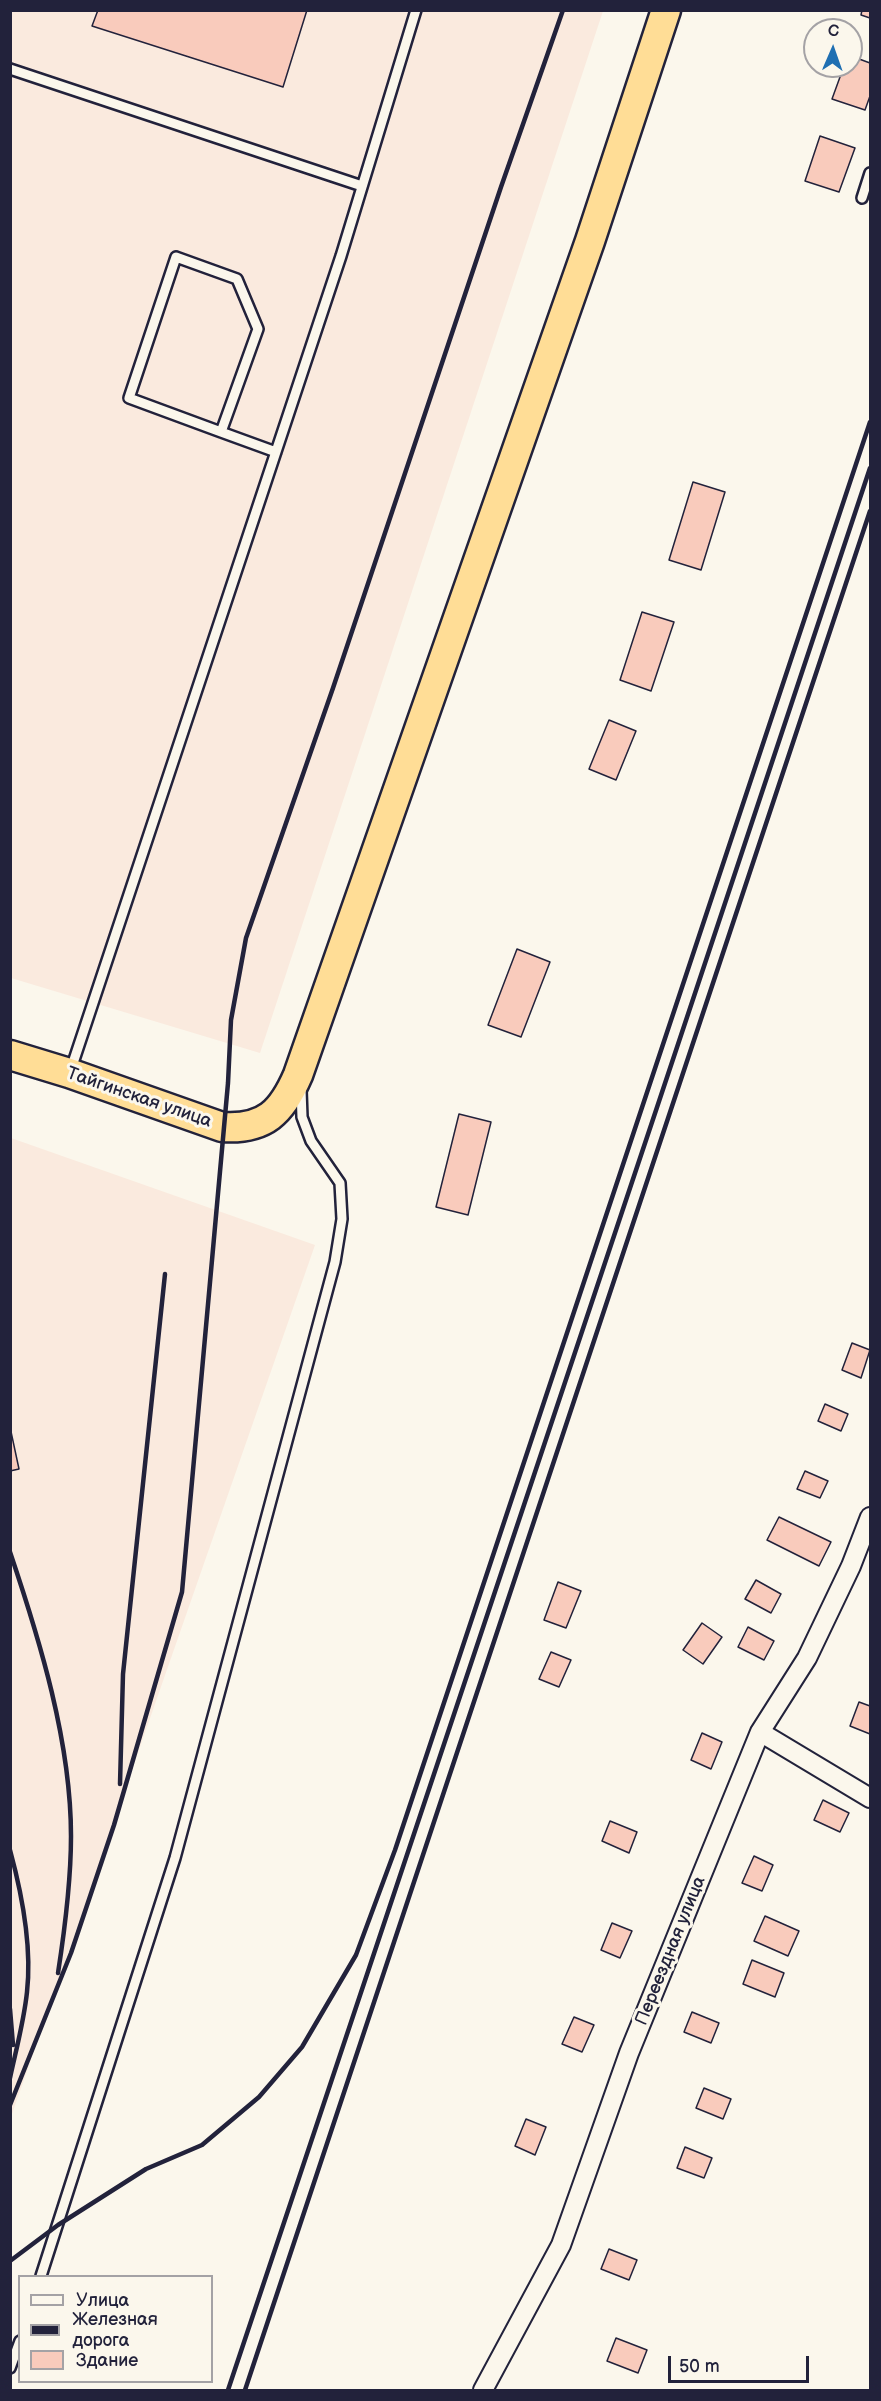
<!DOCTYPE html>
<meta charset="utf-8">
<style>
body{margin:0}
#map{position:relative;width:881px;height:2401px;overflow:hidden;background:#fbf7ec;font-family:"Balsamiq Sans",sans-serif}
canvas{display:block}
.frame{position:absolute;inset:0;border:12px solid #22223b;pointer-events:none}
.legend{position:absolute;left:18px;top:2275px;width:195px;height:108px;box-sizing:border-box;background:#fbf7ec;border:2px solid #a4a2a5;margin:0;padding:8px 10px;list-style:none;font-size:18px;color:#22223b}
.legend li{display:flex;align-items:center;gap:12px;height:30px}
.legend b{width:30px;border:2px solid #a4a2a5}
.north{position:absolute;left:803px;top:18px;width:60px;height:60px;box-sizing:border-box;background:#fbf7ec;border:2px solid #a4a2a5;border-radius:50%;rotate:2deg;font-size:16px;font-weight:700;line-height:24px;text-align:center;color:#22223b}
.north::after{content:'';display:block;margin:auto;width:21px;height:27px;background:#1f6fb2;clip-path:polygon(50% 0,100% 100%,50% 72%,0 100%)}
.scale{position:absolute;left:668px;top:2356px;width:141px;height:27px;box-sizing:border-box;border:3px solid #22223b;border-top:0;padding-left:8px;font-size:18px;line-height:21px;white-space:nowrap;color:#22223b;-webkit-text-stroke:4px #fbf7ec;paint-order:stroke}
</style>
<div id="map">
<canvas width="881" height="2401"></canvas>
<div class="frame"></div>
<ul class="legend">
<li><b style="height:8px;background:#fbf7ec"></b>Улица</li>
<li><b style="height:8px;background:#22223b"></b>Железная дорога</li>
<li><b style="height:16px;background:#f9cbbc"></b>Здание</li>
</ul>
<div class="north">С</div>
<div class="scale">50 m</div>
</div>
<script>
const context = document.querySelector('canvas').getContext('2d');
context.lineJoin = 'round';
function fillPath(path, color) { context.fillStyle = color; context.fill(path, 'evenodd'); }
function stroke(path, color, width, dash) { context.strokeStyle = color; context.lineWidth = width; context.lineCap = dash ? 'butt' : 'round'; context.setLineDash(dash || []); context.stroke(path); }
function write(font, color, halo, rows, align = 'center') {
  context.font = font + ' "Balsamiq Sans",sans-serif'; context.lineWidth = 6; context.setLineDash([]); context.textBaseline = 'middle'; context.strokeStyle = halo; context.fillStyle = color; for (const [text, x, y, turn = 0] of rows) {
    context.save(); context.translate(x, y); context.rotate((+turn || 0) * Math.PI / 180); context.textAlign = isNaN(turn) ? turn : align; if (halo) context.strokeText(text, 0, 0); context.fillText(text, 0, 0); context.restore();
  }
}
fillPath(new Path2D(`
 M 10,11 L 603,11 L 260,1053 L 11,978 Z
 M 11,1138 L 315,1245 L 11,2117 Z`), '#faeade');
const building = new Path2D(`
 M 98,10 L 307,10 L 283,87 L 92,26 Z
 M 862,10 L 870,10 L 870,18 L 861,15 Z
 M 851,56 L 870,63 L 870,96 L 865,110 L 832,99 L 844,66 L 851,66 Z
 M 820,136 L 855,148 L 839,192 L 805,181 Z
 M 693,482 L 725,492 L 701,570 L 669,560 Z
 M 642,612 L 674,622 L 651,691 L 620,680 Z
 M 609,720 L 636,731 L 616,780 L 589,769 Z
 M 517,949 L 550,962 L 521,1037 L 488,1025 Z
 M 459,1114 L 491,1122 L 468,1215 L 436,1207 Z
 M 852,1343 L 870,1350 L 861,1378 L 842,1370 Z
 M 825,1404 L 848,1414 L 841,1431 L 818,1421 Z
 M 10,1427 L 19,1469 L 10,1471 Z
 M 805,1471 L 828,1481 L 820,1498 L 797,1489 Z
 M 779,1517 L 831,1542 L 819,1566 L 767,1540 Z
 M 756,1580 L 781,1594 L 771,1613 L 745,1599 Z
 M 558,1582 L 581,1591 L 566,1628 L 544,1620 Z
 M 702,1623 L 722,1637 L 703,1664 L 683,1650 Z
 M 748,1627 L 774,1641 L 764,1660 L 738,1647 Z
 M 551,1652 L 571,1660 L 559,1687 L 539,1679 Z
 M 859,1702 L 870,1706 L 870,1734 L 850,1726 Z
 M 702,1733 L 722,1742 L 711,1769 L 691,1760 Z
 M 823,1800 L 849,1813 L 840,1832 L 814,1820 Z
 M 610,1821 L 637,1832 L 629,1853 L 602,1841 Z
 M 754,1856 L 773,1865 L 762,1891 L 742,1883 Z
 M 765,1916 L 799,1931 L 788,1956 L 754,1941 Z
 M 612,1923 L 632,1931 L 620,1958 L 601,1950 Z
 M 752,1960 L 784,1973 L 775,1997 L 743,1984 Z
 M 692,2012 L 719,2023 L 711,2043 L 684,2032 Z
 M 574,2017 L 594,2025 L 582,2052 L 562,2044 Z
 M 704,2088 L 731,2099 L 723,2119 L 696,2108 Z
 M 526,2119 L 546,2127 L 535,2155 L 515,2146 Z
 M 685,2147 L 712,2158 L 704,2178 L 677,2168 Z
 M 609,2249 L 637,2260 L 629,2280 L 601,2269 Z
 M 616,2338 L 647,2350 L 638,2373 L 607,2361 Z`);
fillPath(building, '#f9cbbc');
stroke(building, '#22223b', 1.5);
const service = new Path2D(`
 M 10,69 L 362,186
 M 862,198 L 870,173
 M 221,432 L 129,398 L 176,257 L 237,279 L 258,329 L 221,432 L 276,452
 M 71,1069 L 341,256 L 416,10
 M 41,2276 L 175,1858 L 335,1262 L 342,1219 L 340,1183 L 311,1141 L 302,1117 L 301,1090
 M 10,2368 L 20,2341`);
const minor = new Path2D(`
 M 760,1732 L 870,1798
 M 483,2390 L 561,2245 L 629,2053 L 760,1732 L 807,1658 L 851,1566 L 870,1517`);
const trunk = new Path2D(`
 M 10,1055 L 69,1073 L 222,1127 C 265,1130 282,1112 298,1075 L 590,241 L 666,10`);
stroke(service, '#22223b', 14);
stroke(minor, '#22223b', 22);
stroke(trunk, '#22223b', 33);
stroke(service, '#fbf7ec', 9);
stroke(minor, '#fbf7ec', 18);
stroke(trunk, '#ffdd96', 28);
stroke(new Path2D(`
 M 10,1552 C 40,1641 71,1742 71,1836 C 71,1882 65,1928 58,1973
 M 120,1784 L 123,1674 L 165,1274
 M 10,1850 C 22,1894 32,1947 27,1992 C 24,2021 16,2050 10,2078
 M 10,2009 L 13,2045
 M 10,2105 L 71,1953 L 114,1825 L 182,1592 L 228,1083 L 231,1020 L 246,938 L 333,688 L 501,187 L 563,10
 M 10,2261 L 58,2225 L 146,2169 L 202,2145 L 259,2097 L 302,2047 L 356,1955 L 395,1850 L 870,422
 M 228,2390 C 442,1750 657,1109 870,468
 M 245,2390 L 870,511`), '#22223b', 4.5);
write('18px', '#22223b', '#fbf7ec', [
 ["Тайгинская улица",139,1098,19],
 ["Переездная улица",671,1951,-68]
]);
</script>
